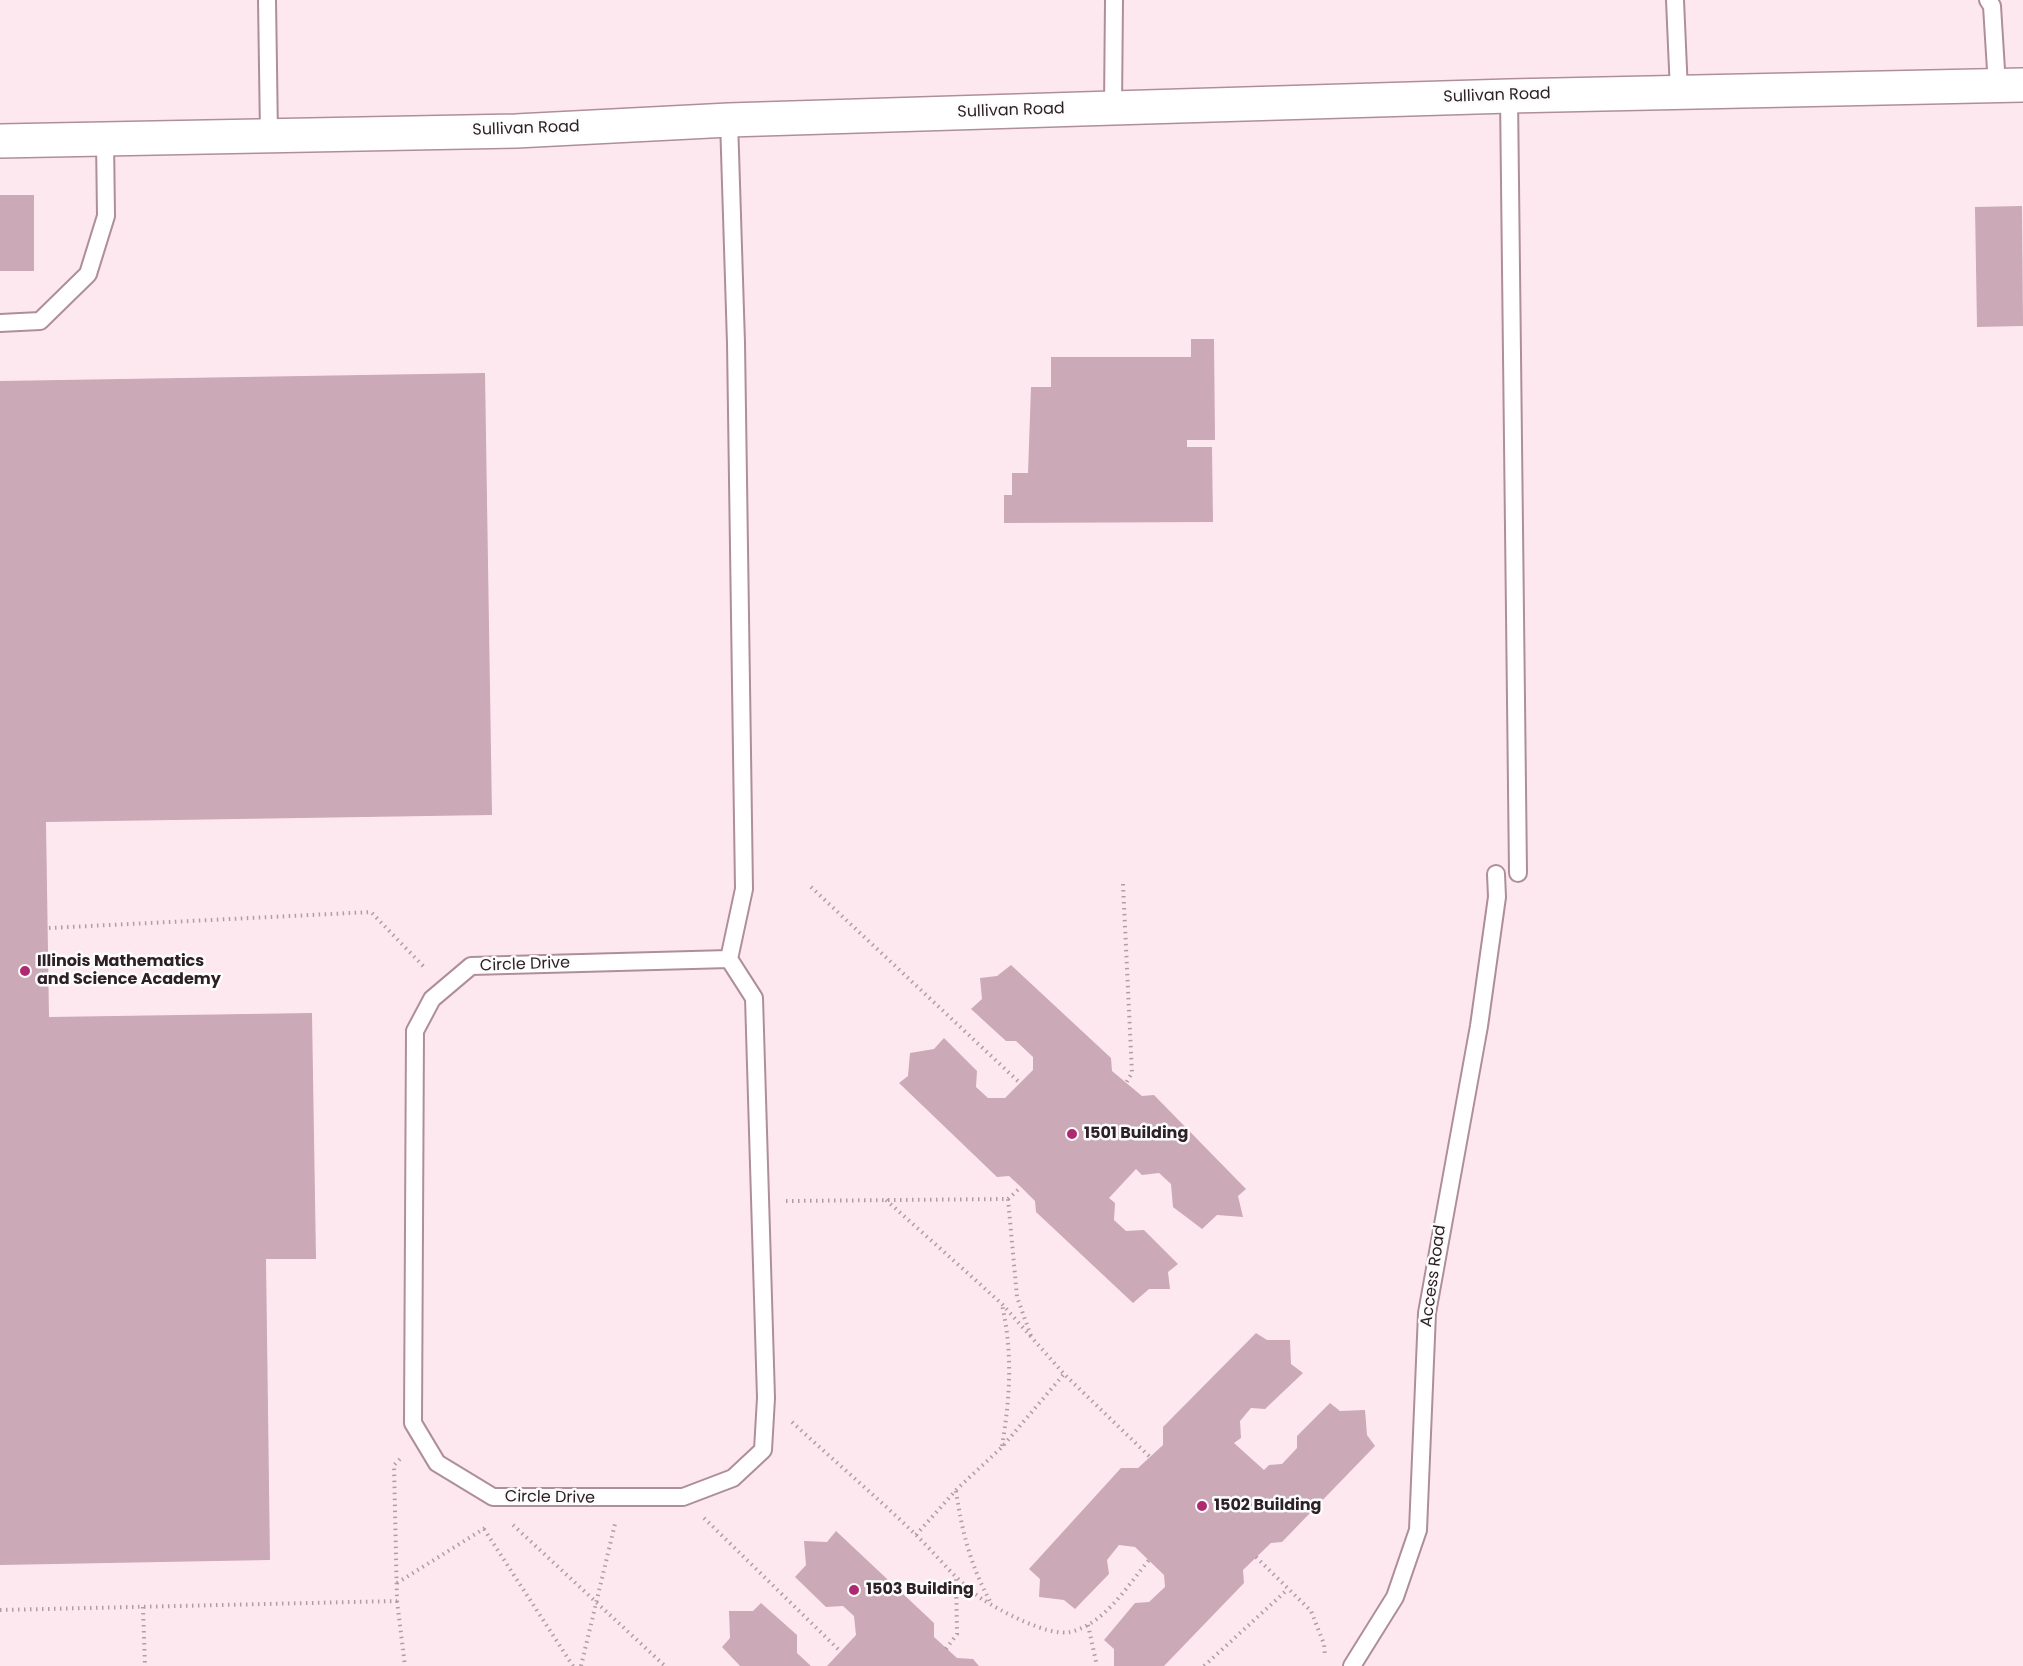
<!DOCTYPE html>
<style>
body{margin:0}
canvas{display:block;background:#fee8f0}
</style>
<canvas width="2023" height="1666"></canvas>
<script>
const context = document.querySelector('canvas').getContext('2d');
context.lineJoin = 'round';
function fillPath(path, color) { context.fillStyle = color; context.fill(path, 'evenodd'); }
function stroke(path, color, width, dash) { context.strokeStyle = color; context.lineWidth = width; context.lineCap = dash ? 'butt' : 'round'; context.setLineDash(dash || []); context.stroke(path); }
function write(font, color, halo, rows, align = 'center') {
  context.font = font + ' Poppins,sans-serif'; context.lineWidth = 5; context.setLineDash([]); context.textBaseline = 'middle'; context.strokeStyle = halo; context.fillStyle = color; for (const [text, x, y, turn = 0] of rows) {
    context.save(); context.translate(x, y); context.rotate((+turn || 0) * Math.PI / 180); context.textAlign = isNaN(turn) ? turn : align; if (halo) context.strokeText(text, 0, 0); context.fillText(text, 0, 0); context.restore();
  }
}
fillPath(new Path2D(`
 M 0,195 L 34,195 L 34,271 L 0,271 Z
 M 2022,206 L 2023,326 L 1977,327 L 1975,207 Z
 M 1191,339 L 1214,339 L 1215,440 L 1187,440 L 1187,447 L 1212,447 L 1213,522 L 1004,523 L 1004,495 L 1012,495 L 1012,473 L 1028,473 L 1031,387 L 1051,387 L 1051,357 L 1191,357 Z
 M 485,373 L 492,815 L 46,822 L 49,1017 L 312,1013 L 316,1259 L 266,1259 L 270,1560 L 0,1565 L 0,381 Z
 M 1011,965 L 1111,1058 L 1112,1071 L 1142,1096 L 1154,1095 L 1246,1189 L 1238,1196 L 1243,1217 L 1217,1215 L 1202,1229 L 1173,1207 L 1171,1184 L 1159,1173 L 1142,1175 L 1136,1169 L 1109,1198 L 1115,1203 L 1114,1220 L 1126,1231 L 1144,1230 L 1178,1264 L 1168,1272 L 1170,1289 L 1149,1289 L 1133,1303 L 1036,1212 L 1035,1201 L 1021,1187 L 1009,1176 L 997,1177 L 899,1083 L 908,1076 L 910,1053 L 934,1049 L 944,1038 L 977,1071 L 976,1087 L 988,1098 L 1005,1098 L 1033,1070 L 1033,1057 L 1016,1041 L 1006,1041 L 971,1009 L 982,999 L 980,978 L 997,976 Z
 M 1256,1333 L 1267,1340 L 1290,1340 L 1291,1364 L 1303,1373 L 1265,1409 L 1251,1408 L 1240,1421 L 1241,1438 L 1234,1443 L 1264,1470 L 1269,1465 L 1282,1464 L 1297,1448 L 1297,1436 L 1330,1403 L 1340,1411 L 1365,1410 L 1367,1435 L 1375,1446 L 1282,1542 L 1271,1543 L 1243,1570 L 1244,1583 L 1164,1666 L 1114,1666 L 1114,1649 L 1104,1640 L 1135,1603 L 1149,1602 L 1165,1587 L 1164,1575 L 1135,1547 L 1119,1545 L 1107,1560 L 1109,1574 L 1075,1609 L 1064,1600 L 1039,1597 L 1040,1579 L 1029,1569 L 1121,1468 L 1138,1468 L 1163,1445 L 1163,1427 Z
 M 836,1531 L 934,1623 L 934,1637 L 957,1658 L 973,1659 L 979,1666 L 827,1666 L 856,1635 L 854,1616 L 843,1606 L 826,1607 L 795,1577 L 806,1565 L 804,1541 L 827,1542 Z
 M 761,1603 L 797,1635 L 797,1653 L 811,1666 L 740,1666 L 722,1647 L 730,1638 L 729,1611 L 753,1611 Z`), '#cba9b6');
const lane = new Path2D(`
 M 267,0 L 269,134
 M 1675,0 L 1679,92
 M 1988,0 L 1992,6 L 1997,86
 M 1509,96 L 1518,873
 M 1113,108 L 1114,0
 M 0,323 L 40,321 L 88,274 L 106,216 L 105,139
 M 729,959 L 754,998 L 766,1398 L 763,1450 L 733,1478 L 683,1497 L 493,1497 L 437,1463 L 413,1423 L 415,1031 L 432,999 L 471,966 Z
 M 729,959 L 744,889 L 736,343 L 729,120
 M 1352,1666 L 1395,1597 L 1418,1530 L 1427,1313 L 1479,1026 L 1497,897 L 1496,874`);
const secondary = new Path2D(`
 M 0,141 L 516,131 L 729,120 L 1113,108 L 1509,96 L 2023,85`);
stroke(lane, '#af8e9b', 20);
stroke(secondary, '#af8e9b', 36);
stroke(new Path2D(`
 M 1123,884 L 1132,1073 L 1126,1083
 M 811,887 L 1020,1083
 M 49,928 L 371,912 L 426,969
 M 1008,1199 L 1017,1297 L 1031,1336
 M 886,1200 L 1002,1304 L 1064,1374 L 1150,1457
 M 786,1201 L 1008,1199 L 1021,1187
 M 792,1422 C 833,1460 876,1496 916,1535 C 937,1555 957,1582 982,1599 C 999,1610 1048,1637 1070,1632 C 1105,1624 1127,1586 1149,1560
 M 1002,1446 C 1010,1398 1013,1353 1002,1305
 M 956,1491 C 962,1532 971,1567 991,1603
 M 704,1518 L 840,1651
 M 513,1525 L 665,1666
 M 484,1529 L 573,1666
 M 916,1535 L 956,1490 L 1002,1447 L 1064,1374
 M 1256,1557 L 1311,1611 L 1324,1644 L 1325,1656
 M 397,1583 L 485,1528
 M 397,1601 L 405,1666
 M 143,1607 L 145,1666
 M 0,1610 L 397,1601 L 394,1465 L 401,1458
 M 1088,1625 L 1097,1666
 M 946,1649 L 957,1634 L 956,1575
 M 581,1666 L 615,1524
 M 1204,1666 L 1287,1590`), '#b09da4', 4, [1.5, 4.5]);
stroke(lane, '#fff', 16);
stroke(secondary, '#fff', 33);
for (const [x, y, r, color] of [
 [25,971,6,"#af2970"],
 [1072,1134,6,"#af2970"],
 [1202,1506,6,"#af2970"],
 [854,1590,6,"#af2970"]
]) { const dot = new Path2D(); dot.arc(x, y, r, 0, 2 * Math.PI); context.fillStyle = color; context.fill(dot); stroke(dot, '#fcfcfc', 2); }
write('16px', '#2d2026', '#fcfcfc', [
 ["Sullivan Road",1497,96,-2],
 ["Sullivan Road",1011,111,-2],
 ["Sullivan Road",526,129,-2],
 ["Circle Drive",525,965,-2],
 ["Access Road",1434,1276,-82],
 ["Circle Drive",550,1498,1]
]);
write('bold 16px', '#2d2026', '#fcfcfc', [
 ["Illinois Mathematics",37,962],
 ["and Science Academy",37,980],
 ["1501 Building",1084,1134],
 ["1502 Building",1214,1506],
 ["1503 Building",866,1590]
], 'left');
</script>
